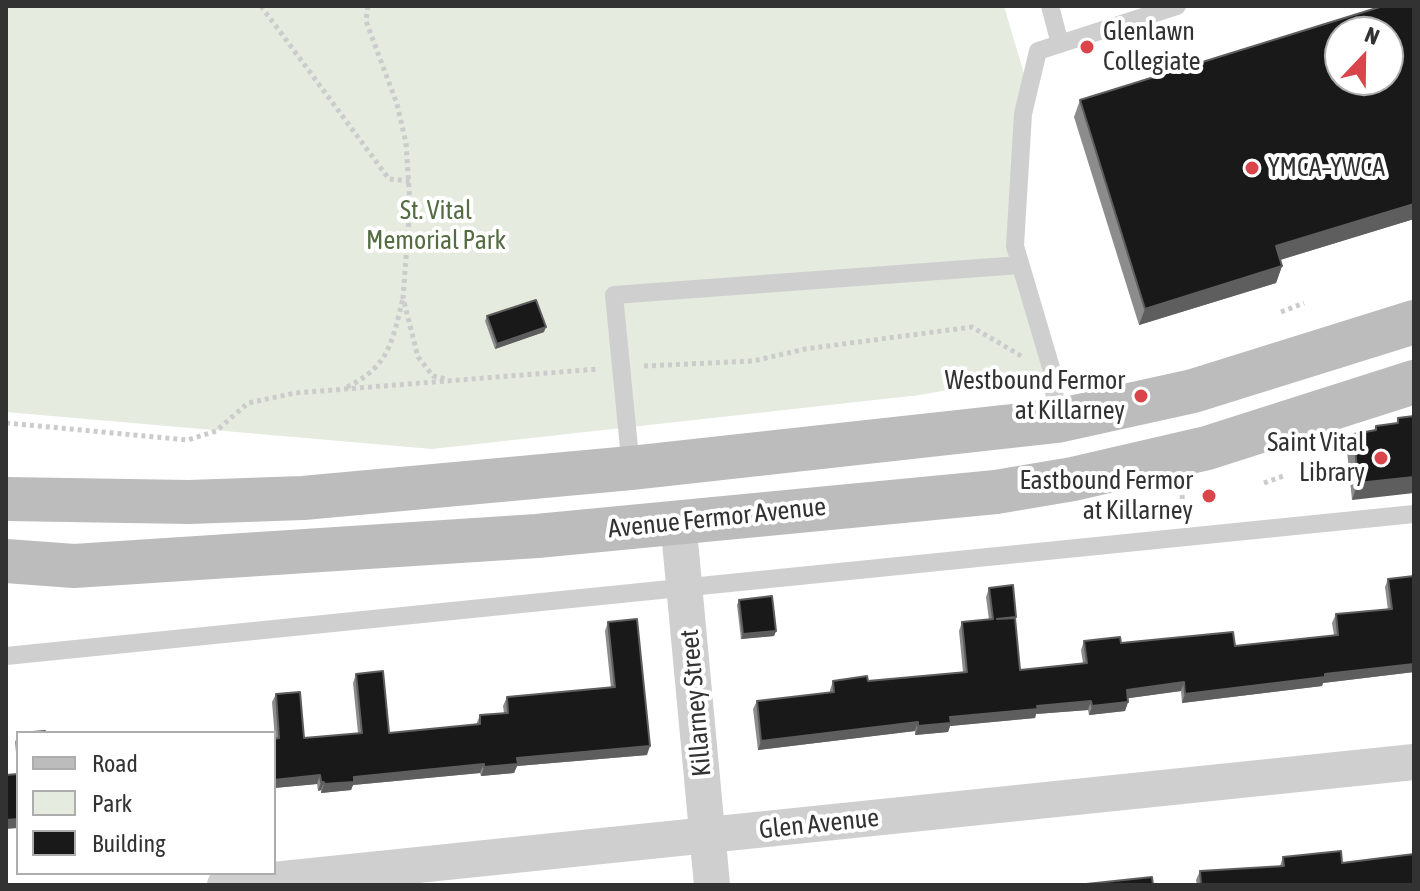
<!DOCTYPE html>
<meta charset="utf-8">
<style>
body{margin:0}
#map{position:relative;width:1420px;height:891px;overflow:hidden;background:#fff;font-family:"Asap Condensed",sans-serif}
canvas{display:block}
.frame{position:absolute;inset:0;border:8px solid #323232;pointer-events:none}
.legend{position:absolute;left:16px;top:731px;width:260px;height:144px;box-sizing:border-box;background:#fff;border:2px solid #adadad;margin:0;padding:10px 14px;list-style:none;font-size:24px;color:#323232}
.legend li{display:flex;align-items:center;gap:16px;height:40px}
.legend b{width:40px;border:2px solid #adadad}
.north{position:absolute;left:1324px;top:16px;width:80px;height:80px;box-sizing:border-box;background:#fff;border:2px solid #adadad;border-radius:50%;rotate:22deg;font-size:22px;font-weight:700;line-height:32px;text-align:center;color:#323232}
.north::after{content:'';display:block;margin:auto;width:28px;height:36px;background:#da444b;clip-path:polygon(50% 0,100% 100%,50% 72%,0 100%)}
</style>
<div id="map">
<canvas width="1420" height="891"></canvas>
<div class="frame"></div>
<ul class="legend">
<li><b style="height:10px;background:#bcbcbc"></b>Road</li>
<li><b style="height:22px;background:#e5ebdf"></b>Park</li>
<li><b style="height:22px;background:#191919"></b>Building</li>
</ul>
<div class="north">N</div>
</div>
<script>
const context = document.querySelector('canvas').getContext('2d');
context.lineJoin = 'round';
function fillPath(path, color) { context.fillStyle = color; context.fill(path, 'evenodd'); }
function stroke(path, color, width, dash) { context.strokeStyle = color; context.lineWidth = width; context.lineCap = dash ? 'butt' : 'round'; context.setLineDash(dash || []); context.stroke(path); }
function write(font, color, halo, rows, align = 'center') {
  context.font = font + ' "Asap Condensed",sans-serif'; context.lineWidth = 8; context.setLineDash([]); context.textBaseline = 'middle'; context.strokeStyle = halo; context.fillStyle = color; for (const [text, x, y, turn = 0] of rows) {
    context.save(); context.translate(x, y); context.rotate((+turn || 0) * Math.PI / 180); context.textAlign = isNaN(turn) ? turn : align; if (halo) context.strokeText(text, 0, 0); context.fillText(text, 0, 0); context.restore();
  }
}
fillPath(new Path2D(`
 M 6,6 L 1004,6 L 1028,87 L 1015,246 L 1052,371 L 920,395 L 432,449 L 6,412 Z`), '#e5ebdf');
stroke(new Path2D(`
 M 261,6 L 389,179 L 410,181
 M 368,6 L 366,21 L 397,104 L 406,143 L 410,204 L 403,298 L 418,357 L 433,376 L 447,379
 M 1281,312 L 1304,303
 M 644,366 L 753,361 L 805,349 L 972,327 L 1023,357
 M 347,387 C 390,366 392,341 403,299
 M 6,423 L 188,440 L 216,431 L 248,403 L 295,393 L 598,369
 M 1264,483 L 1286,475
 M 1182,495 L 1184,514`), '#ccc', 5, [4, 4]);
stroke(new Path2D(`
 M 1050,6 L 1060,44
 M 1057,421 L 1052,371 L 1015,246 L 1023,114 L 1038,51 L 1177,6
 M 631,468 L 614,295 L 1020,265
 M 6,656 L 1414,514`), '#cfcfcf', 18);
stroke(new Path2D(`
 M 678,520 L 712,885
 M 225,885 L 1414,762`), '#cfcfcf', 36);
stroke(new Path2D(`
 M 6,499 L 189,502 L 303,498 L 631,468 L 1057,421 L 1193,391 L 1414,322
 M 6,561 L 74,566 L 537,536 L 996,492 L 1073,479 L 1207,448 L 1414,382`), '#bcbcbc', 44);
fillPath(new Path2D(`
 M 1414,6 L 1414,219 L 1280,260 L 1282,266 L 1276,283 L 1139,325 L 1074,117 L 1080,100 Z
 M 487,316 L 544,332 L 495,349 L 485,321 Z
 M 1414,416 L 1352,500 L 1347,451 L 1354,434 L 1374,430 L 1376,426 L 1396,424 L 1398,418 Z
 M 1388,579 L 1414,672 L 1323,683 L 1322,686 L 1182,703 L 1181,691 L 1128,698 L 1128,702 L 1125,711 L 1089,715 L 1088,710 L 1036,714 L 1035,718 L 950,726 L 948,732 L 915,735 L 915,731 L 758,750 L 753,709 L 757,701 L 830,693 L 830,690 L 833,681 L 868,681 L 963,672 L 959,631 L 962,622 L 989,620 L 986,597 L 989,588 L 1015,620 L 1020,670 L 1083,663 L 1081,650 L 1084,641 L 1235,646 L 1334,635 L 1332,623 L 1336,614 L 1388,610 L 1385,587 Z
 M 739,600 L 776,631 L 774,636 L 741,639 L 737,605 Z
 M 608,622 L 647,755 L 517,766 L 514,773 L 481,776 L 480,773 L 353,785 L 351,790 L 321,793 L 321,790 L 318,791 L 317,784 L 274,788 L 274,739 L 275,739 L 272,702 L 276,694 L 304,738 L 358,733 L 353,683 L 356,674 L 389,733 L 476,725 L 480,715 L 504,713 L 503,706 L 507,697 L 611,688 L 605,631 Z
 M 18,735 L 18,773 L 15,742 Z
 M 1283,857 L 1342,863 L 1414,885 L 1197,885 L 1196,880 L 1200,871 L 1280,866 Z`), '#8c8c8c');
fillPath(new Path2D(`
 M 1414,204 L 1414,219 L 1270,263 L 1276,246 Z
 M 1282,266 L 1276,283 L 1139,325 L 1145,309 Z
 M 546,327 L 544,332 L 495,349 L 497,344 Z
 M 1414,477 L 1414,493 L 1352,500 L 1358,483 Z
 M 776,631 L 774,636 L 741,639 L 743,634 Z
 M 1414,664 L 1414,672 L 1323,683 L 1322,686 L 1182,703 L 1185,694 L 1325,674 Z
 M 1184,682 L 1181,691 L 1123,699 L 1127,690 Z
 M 1091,701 L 1088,710 L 1036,714 L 1035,718 L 950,726 L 948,732 L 915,735 L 918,726 L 950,717 L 1037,706 Z
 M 1128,702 L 1125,711 L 1089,715 L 1092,706 Z
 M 918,722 L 915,731 L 758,750 L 761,741 Z
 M 650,746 L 647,755 L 517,766 L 514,773 L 481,776 L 484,767 L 517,758 Z
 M 484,764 L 480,773 L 353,785 L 351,790 L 321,793 L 324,784 L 354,777 Z
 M 320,775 L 317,784 L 274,788 L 274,780 Z
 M 321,782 L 324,782 L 321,790 L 318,791 Z
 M 18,819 L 18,828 L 6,829 L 6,820 Z`), '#5e5e5e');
const building = new Path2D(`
 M 1383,6 L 1414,6 L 1414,204 L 1276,246 L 1282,266 L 1145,309 L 1080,100 ZM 1340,32 L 1388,32 L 1388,80 L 1340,80 Z
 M 536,300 L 546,327 L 497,344 L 487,316 Z
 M 1414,416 L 1414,477 L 1358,483 L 1354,434 L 1376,430 L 1376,426 L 1398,423 L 1398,418 Z
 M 1414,576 L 1414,664 L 1325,674 L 1325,677 L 1185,694 L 1184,682 L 1127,690 L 1128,702 L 1092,706 L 1091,701 L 1037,706 L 1038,709 L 950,717 L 951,723 L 918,726 L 918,722 L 761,741 L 757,701 L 834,692 L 833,681 L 867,676 L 868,681 L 967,672 L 962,622 L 993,619 L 989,588 L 1013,585 L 1016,617 L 997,619 L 1015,618 L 1020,670 L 1087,663 L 1084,641 L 1120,637 L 1121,643 L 1233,632 L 1235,646 L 1338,635 L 1336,614 L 1392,609 L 1388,579 Z
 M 772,596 L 776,631 L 743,634 L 739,600 Z
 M 637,619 L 650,746 L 517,758 L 518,764 L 484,767 L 484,764 L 354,777 L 354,782 L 324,784 L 324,782 L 321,782 L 320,775 L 274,780 L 274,739 L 279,738 L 276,694 L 300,692 L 304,738 L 362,733 L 356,674 L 383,671 L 389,733 L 480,724 L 480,715 L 508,713 L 507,697 L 615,687 L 608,622 Z
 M 45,731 L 45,733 L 20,733 Z
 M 18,774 L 18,819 L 6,820 L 6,775 Z
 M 1341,851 L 1342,863 L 1414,854 L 1414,885 L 1201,885 L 1200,871 L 1284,866 L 1283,857 Z
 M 1152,877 L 1153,885 L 1077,885 Z`);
fillPath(building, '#191919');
stroke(building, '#5e5e5e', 2);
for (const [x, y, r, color] of [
 [1087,47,8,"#da444b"],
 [1252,168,8,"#da444b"],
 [1141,396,8,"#da444b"],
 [1381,458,8,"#da444b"],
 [1209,496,8,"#da444b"]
]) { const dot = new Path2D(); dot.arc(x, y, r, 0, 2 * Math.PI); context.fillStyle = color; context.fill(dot); stroke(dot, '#fff', 3); }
write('26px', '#323232', '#fff', [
 ["Glenlawn",1103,32,"left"],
 ["Collegiate",1103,62,"left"],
 ["YMCA–YWCA",1268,168,"left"],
 ["Westbound Fermor",1125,381],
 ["at Killarney",1125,411],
 ["Saint Vital",1365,443],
 ["Library",1365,473],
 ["Eastbound Fermor",1193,481],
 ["at Killarney",1193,511]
], 'right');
write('26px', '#546c42', '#fff', [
 ["St. Vital",436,211],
 ["Memorial Park",436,241]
]);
write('26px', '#323232', '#fff', [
 ["Avenue Fermor Avenue",717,518,-6],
 ["Killarney Street",696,703,-95],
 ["Glen Avenue",819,824,-6]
]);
</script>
